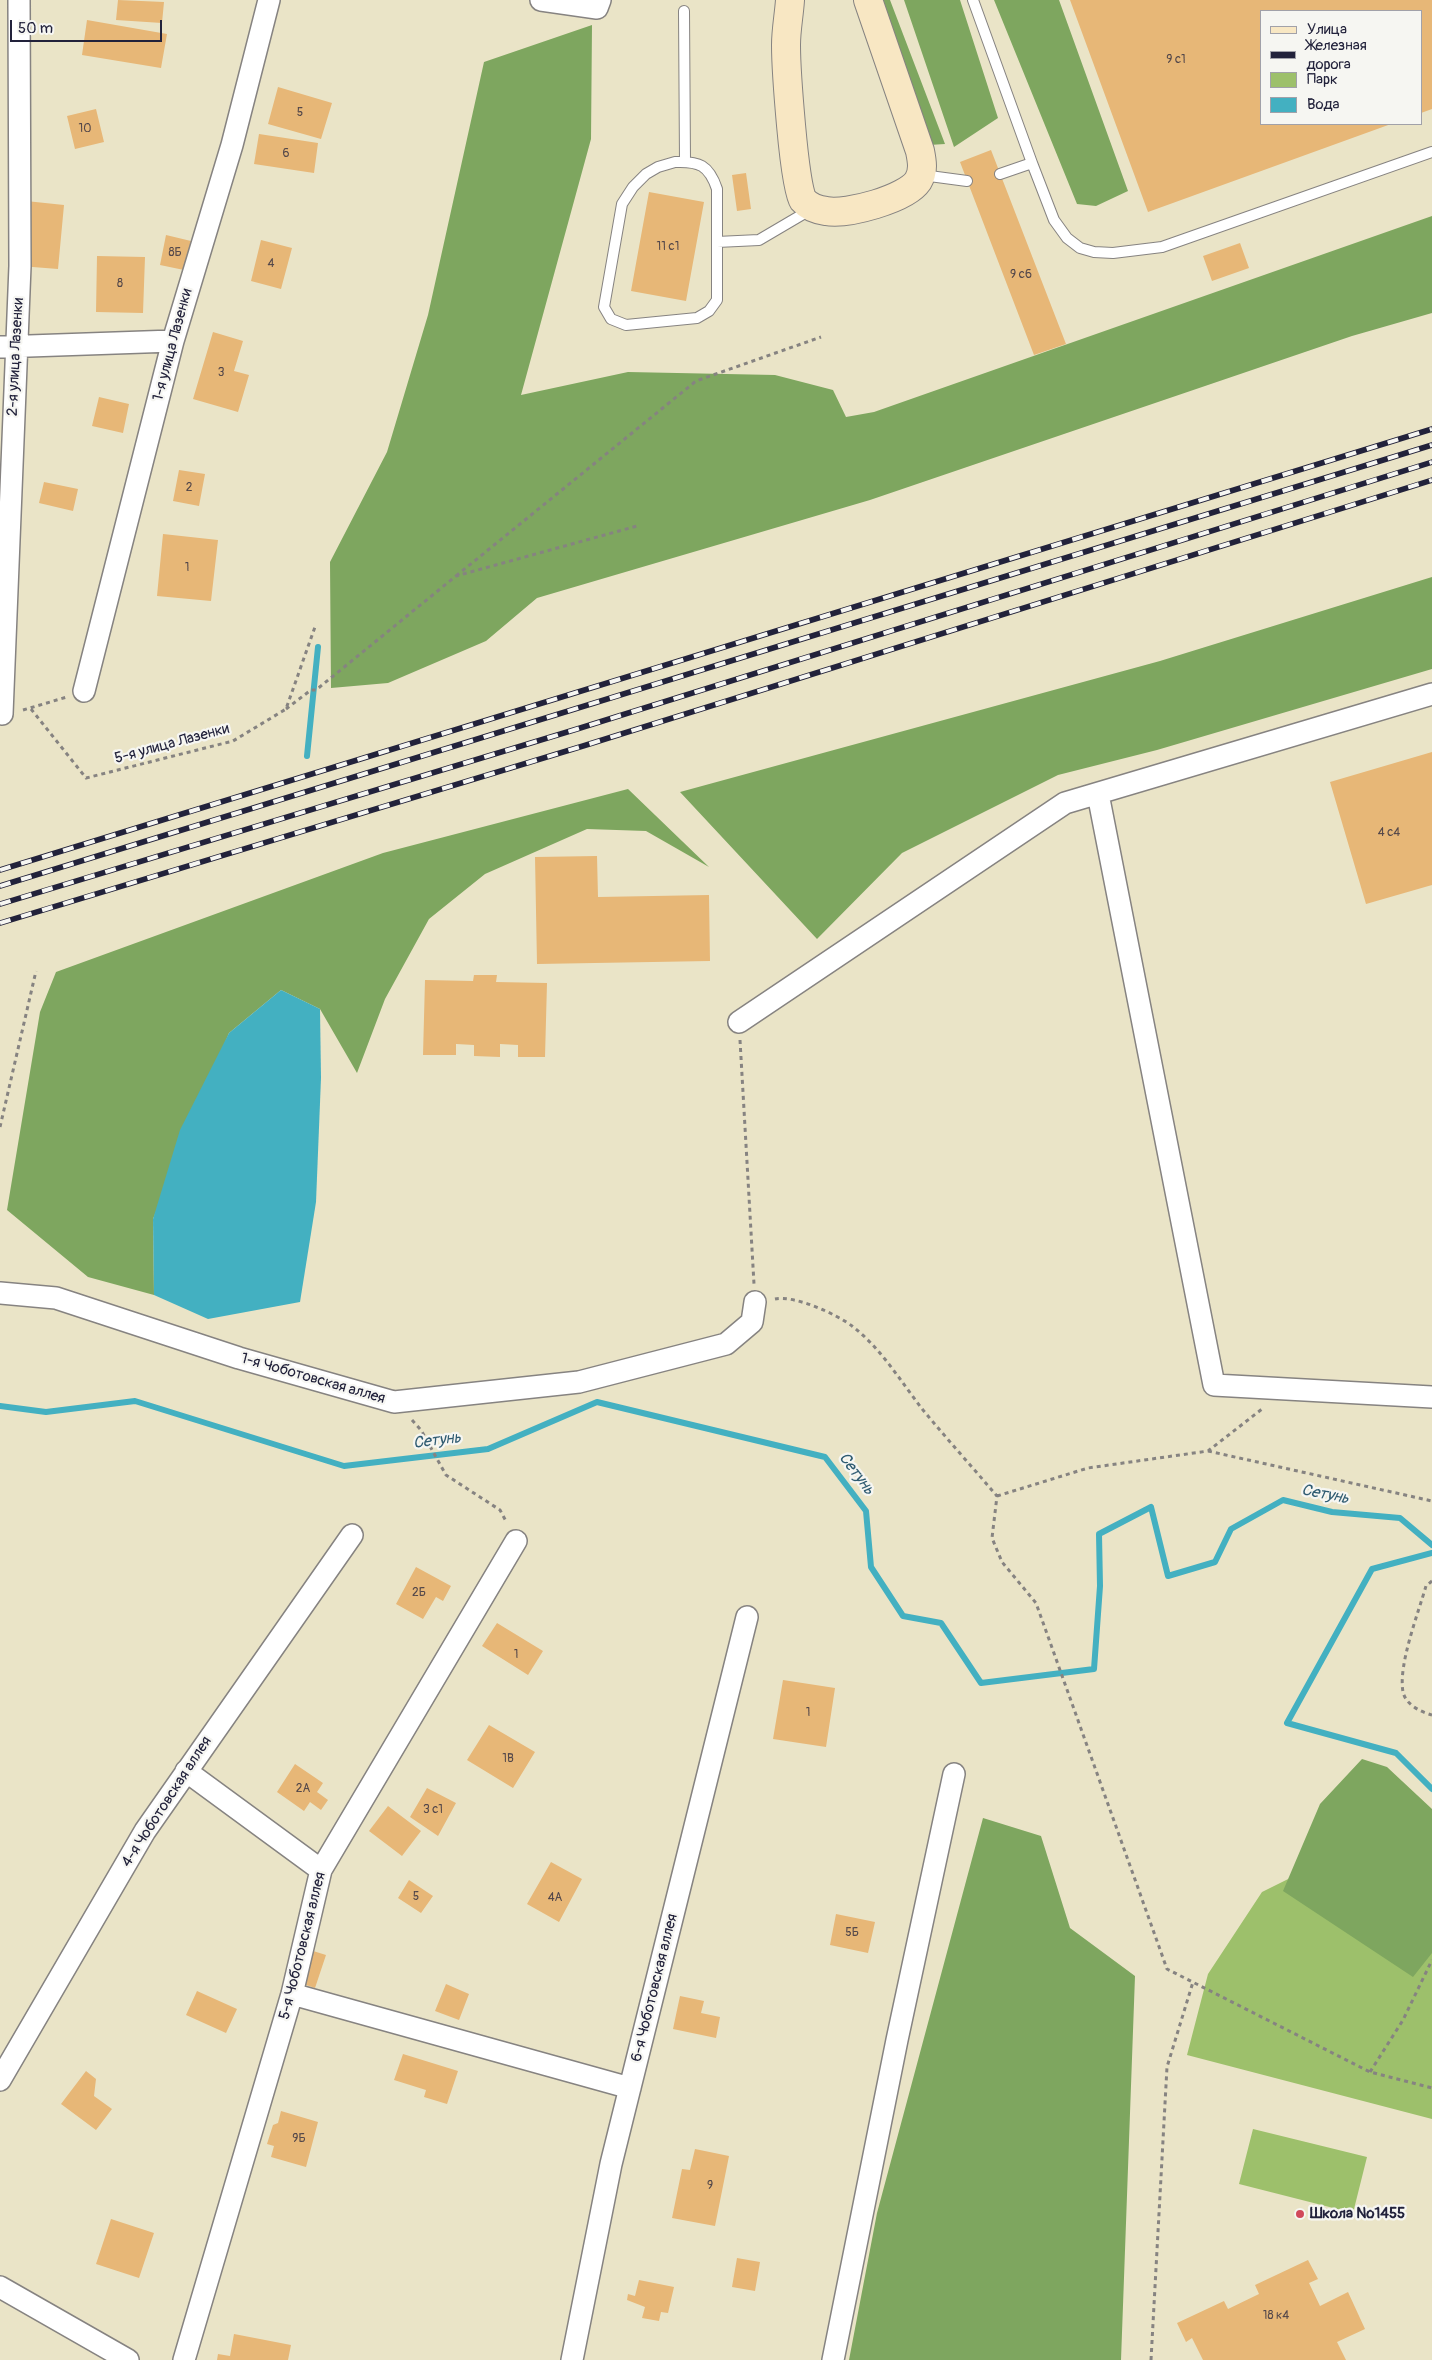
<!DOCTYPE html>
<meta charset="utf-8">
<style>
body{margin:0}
#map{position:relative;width:1432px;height:2360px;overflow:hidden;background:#eae4c7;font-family:Pangolin,sans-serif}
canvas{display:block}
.legend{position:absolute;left:1260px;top:10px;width:162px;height:115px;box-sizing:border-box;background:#f6f6f2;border:1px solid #a1a1a9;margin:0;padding:6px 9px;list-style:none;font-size:15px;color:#22223b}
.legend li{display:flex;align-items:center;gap:10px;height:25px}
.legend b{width:25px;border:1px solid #a1a1a9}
.scale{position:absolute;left:10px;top:20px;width:152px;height:22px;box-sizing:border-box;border:2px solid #22223b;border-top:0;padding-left:6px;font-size:15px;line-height:18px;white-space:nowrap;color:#22223b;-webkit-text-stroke:4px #f6f6f2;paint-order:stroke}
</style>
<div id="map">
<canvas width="1432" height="2360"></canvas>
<ul class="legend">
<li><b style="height:6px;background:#f8e7c3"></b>Улица</li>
<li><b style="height:6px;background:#22223b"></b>Железная дорога</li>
<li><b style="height:14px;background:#9dc06b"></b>Парк</li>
<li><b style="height:14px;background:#43b0c1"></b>Вода</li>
</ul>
<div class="scale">50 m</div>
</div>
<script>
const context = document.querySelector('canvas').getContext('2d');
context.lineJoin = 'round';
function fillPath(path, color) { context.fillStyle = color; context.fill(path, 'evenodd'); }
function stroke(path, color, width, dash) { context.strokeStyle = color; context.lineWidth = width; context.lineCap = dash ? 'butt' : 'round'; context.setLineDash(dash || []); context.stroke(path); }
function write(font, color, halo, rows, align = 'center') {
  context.font = font + ' Pangolin,sans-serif'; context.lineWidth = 4.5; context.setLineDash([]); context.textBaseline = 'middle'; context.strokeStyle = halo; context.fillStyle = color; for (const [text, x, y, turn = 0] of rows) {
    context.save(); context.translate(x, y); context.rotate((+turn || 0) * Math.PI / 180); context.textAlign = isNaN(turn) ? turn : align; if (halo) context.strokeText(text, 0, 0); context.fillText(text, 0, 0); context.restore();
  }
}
fillPath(new Path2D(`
 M 1419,1814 L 1432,1824 L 1432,2119 L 1187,2055 L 1208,1974 L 1262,1892 Z
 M 1253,2129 L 1367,2157 L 1353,2213 L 1239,2184 Z`), '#9dc06b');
fillPath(new Path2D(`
 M 877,0 L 890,0 L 945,144 L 929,145 Z
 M 904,0 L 960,0 L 998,118 L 954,147 Z
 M 994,0 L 1059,0 L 1128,191 L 1096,206 L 1077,204 Z
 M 592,25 L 591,139 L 521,395 L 628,372 L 775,375 L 833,390 L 846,417 L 874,412 L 1432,216 L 1432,313 L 1352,336 L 870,500 L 537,598 L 486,641 L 388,683 L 331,688 L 330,562 L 387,452 L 428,315 L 484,62 Z
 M 1432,577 L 1432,669 L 1157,750 L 1058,775 L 902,853 L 817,939 L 680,792 L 1160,661 Z
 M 628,789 L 709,867 L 646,831 L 587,829 L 485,874 L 429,919 L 385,999 L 357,1073 L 320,1009 L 281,990 L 229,1033 L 153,1219 L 154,1295 L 88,1277 L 7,1210 L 40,1012 L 56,972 L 383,853 Z
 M 1362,1759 L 1387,1767 L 1432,1809 L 1432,1953 L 1413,1977 L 1283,1891 L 1320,1804 Z
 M 983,1818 L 1041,1836 L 1070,1928 L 1135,1976 L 1121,2360 L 849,2360 L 877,2213 Z`), '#7ea65f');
fillPath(new Path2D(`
 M 281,990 L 320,1009 L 321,1078 L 316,1202 L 300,1302 L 208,1319 L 154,1295 L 153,1219 L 180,1130 L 229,1033 Z`), '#43b0c1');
stroke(new Path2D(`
 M 307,756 L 318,647
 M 0,1406 L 46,1412 L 135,1401 L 344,1466 L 488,1449 L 597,1402 L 825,1457 L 866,1511 L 871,1567 L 903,1616 L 941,1623 L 981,1683 L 1094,1669 L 1100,1586 L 1099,1534 L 1151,1507 L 1168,1576 L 1215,1562 L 1231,1529 L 1283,1500 L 1332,1512 L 1400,1518 L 1432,1545
 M 1432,1553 L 1372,1569 L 1287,1723 L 1396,1753 L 1432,1789`), '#43b0c1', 6);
fillPath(new Path2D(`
 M 118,0 L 164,2 L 162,23 L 116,20 Z
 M 1070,0 L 1432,0 L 1432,109 L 1421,113 L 1421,11 L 1261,11 L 1261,124 L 1391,124 L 1148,212 Z
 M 87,20 L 167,34 L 161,68 L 82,55 Z
 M 278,87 L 332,103 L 321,139 L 268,124 Z
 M 96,109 L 104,142 L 75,149 L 67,116 Z
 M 259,134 L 318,143 L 314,173 L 254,164 Z
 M 991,150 L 1066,344 L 1034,355 L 960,162 Z
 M 746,173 L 751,209 L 737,211 L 732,175 Z
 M 649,192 L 704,202 L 686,301 L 631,291 Z
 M 26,201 L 64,205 L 58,269 L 20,266 Z
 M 166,235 L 191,241 L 184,270 L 160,265 Z
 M 261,240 L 292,248 L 281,289 L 251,281 Z
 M 1240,243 L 1249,268 L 1212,281 L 1203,256 Z
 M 97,256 L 145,257 L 143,313 L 96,312 Z
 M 213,332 L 243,341 L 234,371 L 249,375 L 238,412 L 193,399 Z
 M 99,397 L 129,404 L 123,433 L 92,426 Z
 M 179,470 L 205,474 L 199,506 L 173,501 Z
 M 44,482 L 78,489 L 73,511 L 39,503 Z
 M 163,534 L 218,540 L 211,601 L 157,596 Z
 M 1432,752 L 1432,885 L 1366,904 L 1330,782 Z
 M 597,856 L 598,897 L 709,895 L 710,961 L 537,964 L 535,857 Z
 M 474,975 L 497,975 L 496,982 L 547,983 L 545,1057 L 518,1057 L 518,1045 L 500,1044 L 500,1057 L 474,1056 L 474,1045 L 456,1044 L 456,1055 L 423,1055 L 425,980 L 473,981 Z
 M 416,1567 L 451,1586 L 443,1601 L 436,1597 L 423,1619 L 396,1604 Z
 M 497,1623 L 543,1651 L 528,1675 L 482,1646 Z
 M 783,1680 L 835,1688 L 826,1747 L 773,1739 Z
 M 489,1725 L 535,1752 L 513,1788 L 467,1760 Z
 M 295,1764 L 323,1783 L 317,1792 L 328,1800 L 321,1810 L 310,1802 L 304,1811 L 277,1792 Z
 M 427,1788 L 456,1803 L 438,1836 L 410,1817 Z
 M 388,1806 L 421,1831 L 402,1856 L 369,1831 Z
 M 551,1862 L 582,1879 L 559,1922 L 527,1904 Z
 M 409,1880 L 433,1896 L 421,1913 L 398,1898 Z
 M 836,1914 L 875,1922 L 868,1953 L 830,1945 Z
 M 310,1950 L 326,1955 L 315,1988 L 300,1983 Z
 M 446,1984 L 469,1994 L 459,2020 L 435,2011 Z
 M 197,1991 L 237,2009 L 226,2033 L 186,2015 Z
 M 680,1996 L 704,2001 L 701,2013 L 720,2017 L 716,2038 L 673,2029 Z
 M 403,2054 L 458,2071 L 447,2104 L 424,2097 L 426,2090 L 394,2080 Z
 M 86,2071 L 96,2079 L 94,2096 L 112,2109 L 96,2130 L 61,2104 Z
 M 281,2111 L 318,2122 L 306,2167 L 271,2157 L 274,2146 L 267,2144 L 273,2125 L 278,2123 Z
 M 695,2149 L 729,2156 L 715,2226 L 672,2218 L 682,2169 L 690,2170 Z
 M 111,2219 L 154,2233 L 139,2278 L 96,2264 Z
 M 737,2258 L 760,2262 L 755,2291 L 732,2287 Z
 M 1308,2260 L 1318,2279 L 1309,2283 L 1320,2306 L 1348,2292 L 1365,2329 L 1337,2342 L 1346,2360 L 1203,2360 L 1192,2338 L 1186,2342 L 1177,2323 L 1224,2301 L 1228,2309 L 1259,2294 L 1255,2285 Z
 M 639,2280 L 674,2287 L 668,2313 L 661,2312 L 659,2321 L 642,2318 L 645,2307 L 627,2300 L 628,2294 L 635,2296 Z
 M 234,2334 L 291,2345 L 288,2360 L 217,2360 L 218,2354 L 230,2356 Z`), '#e7b777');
const lane = new Path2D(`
 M 973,0 L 1032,163
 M 684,11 L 685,162
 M 675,162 C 699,161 709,165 717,189 L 717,300 L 709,311 L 697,318 L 626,325 L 611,319 L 604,307 L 622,204 L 633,187 L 646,174 L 658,167 Z
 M 1000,174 L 1032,163 L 1054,220 L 1067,238 L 1080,248 L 1094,252 L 1113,253 L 1162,247 L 1432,152
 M 922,175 L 967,181
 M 717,242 L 759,240 L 810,210`);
const street = new Path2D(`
 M 541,0 L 597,8 L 600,0
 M 0,347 L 173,341
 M 84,691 L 173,341 L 232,145 L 269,0
 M 2,714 L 20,266 L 19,0
 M 1098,794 L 1214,1385 L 1432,1397
 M 739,1022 L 1065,803 L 1432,694
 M 0,1293 L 56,1298 L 239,1358 L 394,1402 L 579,1382 L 726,1344 L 752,1322 L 755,1302
 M 186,1771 L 321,1870
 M 292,1994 L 630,2088
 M 0,2080 L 145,1831 L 352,1535
 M 0,2287 L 128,2360
 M 184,2360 L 292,1994 L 321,1870 L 516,1541
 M 572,2360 L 611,2164 L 747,1617
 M 833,2360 L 897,2040 L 954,1774`);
const secondary = new Path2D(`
 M 790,0 C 789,15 786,30 786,45 C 786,67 794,188 803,200 C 809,207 818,210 826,211 C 847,215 906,199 918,181 C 924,171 922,161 920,151 L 868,0`);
stroke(lane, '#868381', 12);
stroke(street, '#868381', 24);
stroke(secondary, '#868381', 30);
stroke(new Path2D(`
 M 456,576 L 696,381 L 821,337
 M 31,709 L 86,778 L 233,741 L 286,709 L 316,624
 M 286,709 L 311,690 L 316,690 L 456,576 L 637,526
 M 23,710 L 67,697
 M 740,1040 L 754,1284
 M 0,1127 L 36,971
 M 775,1299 C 795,1295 836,1314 852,1326 C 881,1348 901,1382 923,1410 C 947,1439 973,1468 997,1496 L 992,1538 L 1002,1562 L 1036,1603 L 1167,1969 L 1370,2072 L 1432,2088
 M 412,1420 L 421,1430 L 446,1475 L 500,1510 L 507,1523
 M 1208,1451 L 1432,1501
 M 997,1496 L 1088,1468 L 1208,1451 L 1262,1409
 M 1432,1581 L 1426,1586 C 1418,1614 1398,1665 1403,1692 C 1406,1705 1421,1712 1432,1715
 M 1370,2072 L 1403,2020 L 1432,1960
 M 1151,2360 L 1167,2067 L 1193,1982`), '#868381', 3, [4, 4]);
stroke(lane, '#fff', 10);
stroke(street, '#fff', 21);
stroke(secondary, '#f8e7c3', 28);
const rail = new Path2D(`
 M 0,870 L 1432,429
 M 0,886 L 1432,445
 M 0,904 L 577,729 L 1432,462
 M 0,923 L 583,746 L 1432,480`);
stroke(rail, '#22223b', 5.5);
stroke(rail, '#f6f6f2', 4, [11]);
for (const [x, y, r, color] of [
 [1300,2214,5,"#d1495b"]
]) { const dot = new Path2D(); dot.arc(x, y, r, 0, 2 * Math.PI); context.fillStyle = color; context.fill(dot); stroke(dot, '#f6f6f2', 2); }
write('12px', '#53474a', null, [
 ["9 с1",1176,60],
 ["5",300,113],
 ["10",85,129],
 ["6",286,154],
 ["11 с1",668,247],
 ["8Б",175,253],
 ["4",271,264],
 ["9 с6",1021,275],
 ["8",120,284],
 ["3",221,373],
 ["2",189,488],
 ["1",187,568],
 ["4 с4",1389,833],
 ["2Б",419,1593],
 ["1",516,1655],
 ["1",808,1713],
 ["1В",508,1759],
 ["2А",303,1789],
 ["3 с1",433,1810],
 ["5",416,1897],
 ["4А",555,1898],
 ["5Б",852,1933],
 ["9Б",299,2139],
 ["9",710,2186],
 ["18 к4",1276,2316]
]);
write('15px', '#22223b', '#f6f6f2', [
 ["1-я улица Лазенки",173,345,-75],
 ["2-я улица Лазенки",16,357,-87],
 ["5-я улица Лазенки",172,744,-15],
 ["1-я Чоботовская аллея",313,1379,16],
 ["4-я Чоботовская аллея",167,1802,-57],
 ["5-я Чоботовская аллея",303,1946,-76],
 ["6-я Чоботовская аллея",655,1988,-76]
]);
write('bold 15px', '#22223b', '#f6f6f2', [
 ["Школа №1455",1310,2214]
], 'left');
write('italic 16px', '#2f5b71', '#f6f6f2', [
 ["Сетунь",437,1441,-7],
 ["Сетунь",856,1474,53],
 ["Сетунь",1325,1495,11]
]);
</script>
